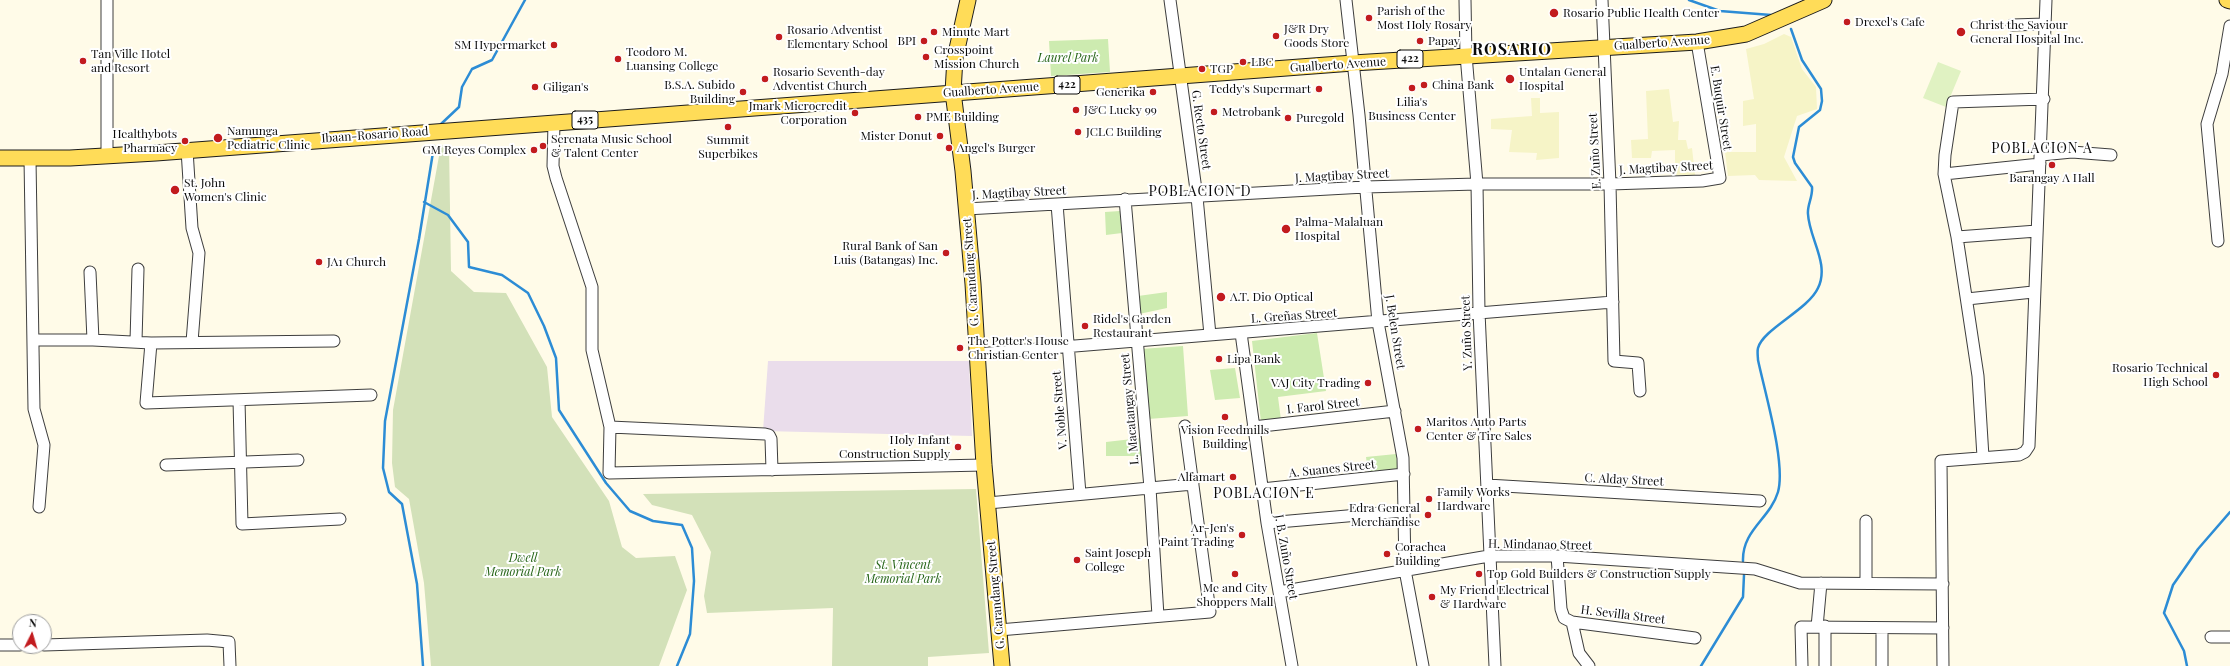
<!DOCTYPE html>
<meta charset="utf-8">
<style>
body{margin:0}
#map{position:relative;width:2230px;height:666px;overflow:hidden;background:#fffbe8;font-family:"Playfair Display",serif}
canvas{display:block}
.north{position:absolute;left:12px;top:614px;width:40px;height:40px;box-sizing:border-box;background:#fff;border:1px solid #9d9d9d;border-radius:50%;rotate:5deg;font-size:11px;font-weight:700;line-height:16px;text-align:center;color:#0b0b0b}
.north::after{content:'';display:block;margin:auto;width:14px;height:18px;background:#c21b1e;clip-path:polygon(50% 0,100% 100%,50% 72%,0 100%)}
</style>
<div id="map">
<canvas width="2230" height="666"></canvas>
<div class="north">N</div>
</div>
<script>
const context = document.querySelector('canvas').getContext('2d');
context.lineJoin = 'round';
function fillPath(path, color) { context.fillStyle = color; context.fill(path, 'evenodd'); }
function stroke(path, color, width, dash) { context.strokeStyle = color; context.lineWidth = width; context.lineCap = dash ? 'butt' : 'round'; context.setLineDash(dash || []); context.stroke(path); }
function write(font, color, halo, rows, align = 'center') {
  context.font = font + ' "Playfair Display",serif'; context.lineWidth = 4; context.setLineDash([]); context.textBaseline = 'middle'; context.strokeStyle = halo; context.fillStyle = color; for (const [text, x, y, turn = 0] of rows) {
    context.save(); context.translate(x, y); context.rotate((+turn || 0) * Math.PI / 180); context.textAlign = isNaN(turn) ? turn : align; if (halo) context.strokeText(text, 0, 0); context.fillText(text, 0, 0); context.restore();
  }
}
fillPath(new Path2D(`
 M 768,361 L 969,361 L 972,436 L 763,431 Z`), '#eaddeb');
fillPath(new Path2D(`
 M 1784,34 L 1791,37 L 1802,69 L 1816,87 L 1817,109 L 1797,116 L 1784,157 L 1797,181 L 1759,180 L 1755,175 L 1728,176 L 1725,152 L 1756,152 L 1756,124 L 1743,126 L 1743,101 L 1754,99 L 1746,49 L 1764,44 Z
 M 1669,89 L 1673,122 L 1679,121 L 1678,140 L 1686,140 L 1688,149 L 1692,148 L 1695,175 L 1675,175 L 1675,150 L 1652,151 L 1651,158 L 1632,158 L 1631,140 L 1648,139 L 1646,91 Z
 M 1531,98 L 1540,98 L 1540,113 L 1559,112 L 1559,158 L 1536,160 L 1537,153 L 1509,152 L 1512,130 L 1491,129 L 1491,119 L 1532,116 Z`), '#f6f4c7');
fillPath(new Path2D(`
 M 1108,39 L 1110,72 L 1051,76 L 1049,41 Z
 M 1120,211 L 1122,233 L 1106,235 L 1105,212 Z
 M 1167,292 L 1167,308 L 1139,314 L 1138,296 Z
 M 1317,333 L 1326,391 L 1278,397 L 1281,420 L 1261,422 L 1252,341 Z
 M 1183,346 L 1188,416 L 1148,419 L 1141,349 Z
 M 1235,368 L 1240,398 L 1215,400 L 1210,370 Z
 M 1141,438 L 1143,456 L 1106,456 L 1106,442 Z
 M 1396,454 L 1398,470 L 1368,472 L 1366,457 Z`), '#cdebb0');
fillPath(new Path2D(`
 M 441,145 L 449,145 L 451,271 L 474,292 L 506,293 L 547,367 L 552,417 L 609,501 L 622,547 L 636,558 L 675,556 L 687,590 L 659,666 L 431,666 L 424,583 L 409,499 L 395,487 L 392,463 L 393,410 Z
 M 976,489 L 989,653 L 928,657 L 928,666 L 832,666 L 833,608 L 707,613 L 704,596 L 711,552 L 692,515 L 652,505 L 643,494 Z`), '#d3e1b9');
fillPath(new Path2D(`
 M 1938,62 L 1961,71 L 1946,107 L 1923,98 Z`), '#e0f2c2');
stroke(new Path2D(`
 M 1689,0 L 1720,11 L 1771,15
 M 441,124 L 459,107 L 462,87 L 472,69 L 492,60 L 525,0
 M 424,202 L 448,215 L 468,242 L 469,267 L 502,275 L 528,293 L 544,326 L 556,358 L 559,410 L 606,483 L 630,511 L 653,521 L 682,525 L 692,548 L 694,581 L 690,634 L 677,666
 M 1743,561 C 1742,530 1770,519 1778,492 C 1786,463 1765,393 1758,360 C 1758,357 1757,352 1758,348 C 1763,329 1808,310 1818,288 C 1830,264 1809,238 1808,214 C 1807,205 1813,197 1812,187 L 1795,163 L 1793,157 L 1799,127 L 1820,110 L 1822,101 L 1821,89 L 1802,60 L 1791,29
 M 423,666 L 417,584 L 402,504 L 389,492 L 383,468 L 385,421 L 419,239 L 434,146
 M 1701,666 L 1743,597 L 1744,575
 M 2187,666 L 2184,651 L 2164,613 L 2173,585 L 2198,549 L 2230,512`), '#2c8cd5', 2.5);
const minor = new Path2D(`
 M 1170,0 L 1197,197 L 1210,335
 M 1346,0 L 1359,115 L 1378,322 L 1403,458 L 1405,570 L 1423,666
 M 1465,0 L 1466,55 L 1477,184 L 1479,312 L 1495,666
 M 1602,0 L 1610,184 L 1614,361 L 1638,363 L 1640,391
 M 2012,25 L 2045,24
 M 554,122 L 553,166 L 556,178 L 592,287 L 592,350 L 610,427 L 609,473 L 984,465
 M 187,150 L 192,228 L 199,253 L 192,342
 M 107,155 L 107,0
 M 2041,155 L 2072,152 L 2111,155
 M 30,159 L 34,409 L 44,445 L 39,507
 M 1944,174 L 2040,164
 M 1125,199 L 1150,488 L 1158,616
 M 1057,204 L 1080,494
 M 966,209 L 1365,187 L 1477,184 L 1610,184 L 1702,181 L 1720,178 L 1697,42
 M 1957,237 L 2037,231
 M 2218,241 L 2207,124 L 2222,74 L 2230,26
 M 90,272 L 93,340
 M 1967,299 L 2033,292
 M 1241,333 L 1267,523 L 1292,666
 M 34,340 L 93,340 L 151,343 L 334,341
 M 136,341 L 138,269
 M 151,343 L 146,403 L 371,395
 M 977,354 L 1613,302
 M 239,400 L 242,524 L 340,519
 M 610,427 L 765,434 L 769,435 L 771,439 L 772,470
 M 1253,427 L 1395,411
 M 1983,457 L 1978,376 L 1957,237 L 1944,174 L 1945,155 L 1953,102 L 2044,99
 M 166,465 L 298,460
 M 1487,485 L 1760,501
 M 1262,489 L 1404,474
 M 988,503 L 1193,484
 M 1267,523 L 1404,511
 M 1557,556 L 1561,609 L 1564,618 L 1572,622 L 1695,638
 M 1866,583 L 1866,521
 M 1279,592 L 1489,556 L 1557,556 L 1755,569 L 1800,583 L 1943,584
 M 1572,622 L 1579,653 L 1589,666
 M 1825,626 L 1825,666
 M 1817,627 L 1821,583
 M 1882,628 L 1882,666
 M 999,630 L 1210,612 L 1185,426
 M 2211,637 L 2230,637
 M 0,645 L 20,645
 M 44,645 L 207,640 L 229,642 L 230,666
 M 1802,666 L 1801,627 L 1943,628
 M 1943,666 L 1941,461 L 2019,455 L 2025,452 L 2029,446 L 2046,0`);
const major = new Path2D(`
 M 968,0 L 955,58 L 953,92 L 963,171 L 973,284 L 984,465 L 1002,666
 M 2227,0 L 2230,1
 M 0,158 L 70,158 L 156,153 L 1353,63 L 1697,42 L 1746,34 L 1824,0`);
stroke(minor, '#3e3e3e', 13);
stroke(major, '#1c1c1c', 17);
stroke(minor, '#fff', 11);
stroke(major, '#ffdc58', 15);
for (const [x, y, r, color] of [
 [1554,13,5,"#c21b1e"],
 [1369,18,4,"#c21b1e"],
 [1847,22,4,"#c21b1e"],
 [934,32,4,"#c21b1e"],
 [1961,32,5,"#c21b1e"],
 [1276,36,4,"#c21b1e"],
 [779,37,4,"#c21b1e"],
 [924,41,4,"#c21b1e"],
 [1420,41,4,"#c21b1e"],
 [554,45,4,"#c21b1e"],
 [926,57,4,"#c21b1e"],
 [618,59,4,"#c21b1e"],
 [83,61,4,"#c21b1e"],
 [1243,62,4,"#c21b1e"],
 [1202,69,4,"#c21b1e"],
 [765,79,4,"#c21b1e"],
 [1510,79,5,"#c21b1e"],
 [1424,85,4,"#c21b1e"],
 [535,87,4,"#c21b1e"],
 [1412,88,4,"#c21b1e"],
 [1319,89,4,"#c21b1e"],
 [743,92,4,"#c21b1e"],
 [1153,92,4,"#c21b1e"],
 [1076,110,4,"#c21b1e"],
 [1214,112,4,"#c21b1e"],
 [855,113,4,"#c21b1e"],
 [918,117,4,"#c21b1e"],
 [1288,118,4,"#c21b1e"],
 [728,127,4,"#c21b1e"],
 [1078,132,4,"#c21b1e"],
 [940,136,4,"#c21b1e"],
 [218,138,5,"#c21b1e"],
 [185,141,4,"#c21b1e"],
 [543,146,4,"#c21b1e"],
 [949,148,4,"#c21b1e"],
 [534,150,4,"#c21b1e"],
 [2052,165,4,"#c21b1e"],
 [175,190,5,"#c21b1e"],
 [1286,229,5,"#c21b1e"],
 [946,253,4,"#c21b1e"],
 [319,262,4,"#c21b1e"],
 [1221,297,5,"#c21b1e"],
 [1085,326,4,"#c21b1e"],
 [960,348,4,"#c21b1e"],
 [1219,359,4,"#c21b1e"],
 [2216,375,4,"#c21b1e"],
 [1368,383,4,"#c21b1e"],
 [1225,417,4,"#c21b1e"],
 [1418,429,4,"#c21b1e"],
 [958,447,4,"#c21b1e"],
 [1233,477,4,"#c21b1e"],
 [1429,499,4,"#c21b1e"],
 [1428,515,4,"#c21b1e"],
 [1242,535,4,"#c21b1e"],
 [1387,554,4,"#c21b1e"],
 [1077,560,4,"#c21b1e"],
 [1235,574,4,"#c21b1e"],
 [1479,574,4,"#c21b1e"],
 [1432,597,4,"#c21b1e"]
]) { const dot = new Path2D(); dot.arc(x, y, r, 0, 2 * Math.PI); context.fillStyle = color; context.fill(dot); stroke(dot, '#fff', 1.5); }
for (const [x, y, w] of [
 [1410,59,26],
 [1067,85,26],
 [585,120,26]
]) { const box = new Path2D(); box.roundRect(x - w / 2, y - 9, w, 18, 3); context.fillStyle = '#fff'; context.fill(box); stroke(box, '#0b0b0b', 1); }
write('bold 11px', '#0b0b0b', null, [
 ["422",1410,59],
 ["422",1067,85],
 ["435",585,120]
]);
write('12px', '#0b0b0b', '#fff', [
 ["Parish of the",1377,11],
 ["Most Holy Rosary",1377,25],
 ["Rosario Public Health Center",1563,13],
 ["Drexel's Cafe",1855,22],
 ["Christ the Saviour",1970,25],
 ["General Hospital Inc.",1970,39],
 ["J&R Dry",1284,29],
 ["Goods Store",1284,43],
 ["Rosario Adventist",787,30],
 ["Elementary School",787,44],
 ["Minute Mart",942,32],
 ["BPI",916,41,"right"],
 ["Papay",1428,41],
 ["SM Hypermarket",546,45,"right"],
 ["Crosspoint",934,50],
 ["Mission Church",934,64],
 ["Teodoro M.",626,52],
 ["Luansing College",626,66],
 ["Tan Ville Hotel",91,54],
 ["and Resort",91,68],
 ["LBC",1251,62],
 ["TGP",1210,69],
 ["Rosario Seventh-day",773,72],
 ["Adventist Church",773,86],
 ["Untalan General",1519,72],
 ["Hospital",1519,86],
 ["B.S.A. Subido",735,85,"right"],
 ["Building",735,99,"right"],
 ["China Bank",1432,85],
 ["Giligan's",543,87],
 ["Teddy's Supermart",1311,89,"right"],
 ["Generika",1145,92,"right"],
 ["Lilia's",1412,102,"center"],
 ["Business Center",1412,116,"center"],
 ["Jmark Microcredit",847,106,"right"],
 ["Corporation",847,120,"right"],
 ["J&C Lucky 99",1084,110],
 ["Metrobank",1222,112],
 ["PME Building",926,117],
 ["Puregold",1296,118],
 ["Namunga",227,131],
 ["Pediatric Clinic",227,145],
 ["JCLC Building",1086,132],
 ["Healthybots",177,134,"right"],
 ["Pharmacy",177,148,"right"],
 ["Mister Donut",932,136,"right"],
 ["Serenata Music School",551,139],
 ["& Talent Center",551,153],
 ["Summit",728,140,"center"],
 ["Superbikes",728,154,"center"],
 ["Angel's Burger",957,148],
 ["GM Reyes Complex",526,150,"right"],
 ["Barangay A Hall",2052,178,"center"],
 ["St. John",184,183],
 ["Women's Clinic",184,197],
 ["Palma-Malaluan",1295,222],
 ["Hospital",1295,236],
 ["Rural Bank of San",938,246,"right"],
 ["Luis (Batangas) Inc.",938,260,"right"],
 ["JA1 Church",327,262],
 ["A.T. Dio Optical",1230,297],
 ["Ridel's Garden",1093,319],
 ["Restaurant",1093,333],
 ["The Potter's House",968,341],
 ["Christian Center",968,355],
 ["Lipa Bank",1227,359],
 ["Rosario Technical",2208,368,"right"],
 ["High School",2208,382,"right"],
 ["VAJ City Trading",1360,383,"right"],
 ["Maritos Auto Parts",1426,422],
 ["Center & Tire Sales",1426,436],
 ["Vision Feedmills",1225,430,"center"],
 ["Building",1225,444,"center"],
 ["Holy Infant",950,440,"right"],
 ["Construction Supply",950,454,"right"],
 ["Alfamart",1225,477,"right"],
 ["Family Works",1437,492],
 ["Hardware",1437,506],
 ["Edra General",1420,508,"right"],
 ["Merchandise",1420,522,"right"],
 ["Ar-Jen's",1234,528,"right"],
 ["Paint Trading",1234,542,"right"],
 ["Corachea",1395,547],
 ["Building",1395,561],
 ["Saint Joseph",1085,553],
 ["College",1085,567],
 ["Top Gold Builders & Construction Supply",1487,574],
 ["Me and City",1235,588,"center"],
 ["Shoppers Mall",1235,602,"center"],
 ["My Friend Electrical",1440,590],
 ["& Hardware",1440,604]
], 'left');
write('12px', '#0b0b0b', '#fff', [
 ["Gualberto Avenue",1662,43,-4],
 ["Gualberto Avenue",1338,65,-4],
 ["Gualberto Avenue",991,90,-4],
 ["E. Buquir Street",1721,108,81],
 ["G. Recto Street",1201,130,82],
 ["Ibaan-Rosario Road",375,135,-4],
 ["E. Zuño Street",1595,151,-93],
 ["J. Magtibay Street",1666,168,-3],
 ["J. Magtibay Street",1342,176,-3],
 ["J. Magtibay Street",1019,193,-3],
 ["G. Carandang Street",971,272,-94],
 ["L. Greñas Street",1294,316,-4],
 ["J. Belen Street",1395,332,81],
 ["Y. Zuño Street",1467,333,-92],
 ["I. Farol Street",1323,406,-6],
 ["L. Macatangay Street",1130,409,-95],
 ["V. Noble Street",1060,410,-95],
 ["A. Suanes Street",1332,469,-6],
 ["C. Alday Street",1624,480,3],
 ["H. Mindanao Street",1540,545,1],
 ["J. B. Zuño Street",1286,557,80],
 ["G. Carandang Street",996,595,-95],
 ["H. Sevilla Street",1623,615,7]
]);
write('italic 12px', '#266518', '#fff', [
 ["Laurel Park",1068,58],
 ["Dwell",523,558],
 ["Memorial Park",523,572],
 ["St. Vincent",903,565],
 ["Memorial Park",903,579]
]);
context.letterSpacing = '1px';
write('14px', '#0b0b0b', '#fff', [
 ["POBLACION A",2042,149],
 ["POBLACION D",1200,192],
 ["POBLACION E",1264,494]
]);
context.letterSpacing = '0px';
context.letterSpacing = '1px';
write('bold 16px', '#0b0b0b', '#fff', [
 ["ROSARIO",1512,50]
]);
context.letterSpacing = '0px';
</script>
